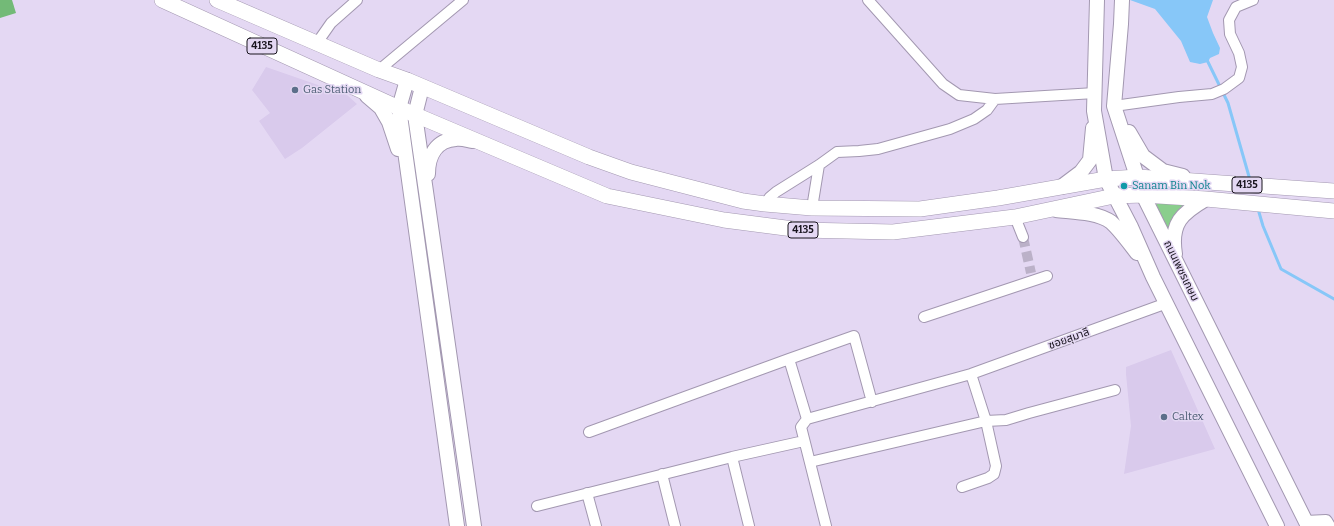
<!DOCTYPE html>
<meta charset="utf-8">
<style>
body{margin:0}
canvas{display:block;background:#e4d8f3}
</style>
<canvas width="1334" height="526"></canvas>
<script>
const context = document.querySelector('canvas').getContext('2d');
context.lineJoin = 'round';
function fillPath(path, color) { context.fillStyle = color; context.fill(path, 'evenodd'); }
function stroke(path, color, width, dash) { context.strokeStyle = color; context.lineWidth = width; context.lineCap = dash ? 'butt' : 'round'; context.setLineDash(dash || []); context.stroke(path); }
function write(font, color, halo, rows, align = 'center') {
  context.font = font + ' Bitter,"Noto Sans Thai",serif'; context.lineWidth = 3; context.setLineDash([]); context.textBaseline = 'middle'; context.strokeStyle = halo; context.fillStyle = color; for (const [text, x, y, turn = 0] of rows) {
    context.save(); context.translate(x, y); context.rotate((+turn || 0) * Math.PI / 180); context.textAlign = isNaN(turn) ? turn : align; if (halo) context.strokeText(text, 0, 0); context.fillText(text, 0, 0); context.restore();
  }
}
fillPath(new Path2D(`
 M 266,67 L 347,95 L 357,104 L 302,148 L 285,159 L 259,121 L 270,113 L 252,90 Z
 M 1171,350 L 1215,449 L 1124,474 L 1131,426 L 1126,374 L 1126,367 Z`), '#d9caec');
fillPath(new Path2D(`
 M 1155,201 L 1184,204 L 1176,213 L 1167,232 Z`), '#8ace8d');
fillPath(new Path2D(`
 M 0,0 L 12,0 L 16,13 L 0,18 Z`), '#73ba77');
fillPath(new Path2D(`
 M 1130,0 L 1213,0 L 1207,17 L 1213,33 L 1220,48 L 1219,54 L 1210,58 L 1208,62 L 1200,64 L 1190,62 L 1181,41 L 1155,9 Z`), '#87c7f8');
stroke(new Path2D(`
 M 1207,60 L 1228,103 L 1250,180
 M 1258,209 L 1263,226 L 1281,269 L 1334,299`), '#87c7f8', 3);
stroke(new Path2D(`
 M 1023,237 L 1031,273`), '#bbb1c8', 10, [10, 5]);
const minor = new Path2D(`
 M 868,0 L 943,84 L 959,95 L 995,99 L 1095,93
 M 317,43 L 331,23 L 357,0
 M 379,70 L 463,0
 M 1114,106 L 1179,97 L 1212,94 L 1224,89 L 1239,78 L 1242,67 L 1239,53 L 1230,34 L 1229,20 L 1236,7 L 1253,0
 M 765,204 L 770,197 L 776,192 L 819,165 L 837,152 L 859,151 L 878,149 L 950,129 L 974,119 L 987,110 L 995,99
 M 812,208 L 819,165
 M 1015,217 L 1023,237
 M 924,317 L 1047,276
 M 789,359 L 807,419
 M 589,432 L 789,359 L 854,336 L 872,402
 M 732,457 L 749,526
 M 810,462 L 986,421 L 1006,420 L 1029,413 L 1115,390
 M 662,474 L 675,526
 M 962,487 L 988,478 L 994,474 L 996,466 L 986,421 L 971,374
 M 587,493 L 596,526
 M 537,506 L 732,457 L 804,441
 M 826,526 L 801,427 L 807,419 L 971,374 L 1167,303`);
const tertiary = new Path2D(`
 M 1306,522 L 1326,521 L 1329,526`);
const secondary = new Path2D(`
 M 1097,0 L 1094,111 L 1106,179 L 1131,227 L 1153,277 L 1277,526
 M 1122,0 L 1121,24 L 1114,106 L 1143,195 L 1308,526
 M 407,80 L 399,108 L 457,526
 M 422,87 L 415,115 L 474,526
 M 367,96 L 381,108 L 389,122 L 398,149
 M 1129,132 L 1143,156 L 1163,171 L 1183,176
 M 428,174 C 428,156 436,140 456,139 C 461,138 467,140 472,141
 M 1061,187 L 1081,172 L 1090,160 L 1093,128
 M 1056,210 C 1073,212 1097,212 1111,222 C 1120,230 1130,244 1137,253
 M 1175,254 C 1170,223 1182,213 1206,199`);
const primary = new Path2D(`
 M 162,0 L 399,108 L 607,196 L 724,220 L 801,230 L 893,232 L 1015,217 L 1114,196 L 1143,195 L 1206,199 L 1334,211
 M 217,0 L 379,70 L 407,80 L 589,157 L 631,172 L 743,201 L 765,204 L 812,208 L 920,209 L 998,198 L 1106,179 L 1138,177 L 1334,191`);
stroke(minor, '#a398b1', 12);
stroke(tertiary, '#a398b1', 14);
stroke(secondary, '#a398b1', 16);
stroke(primary, '#a398b1', 16);
stroke(minor, '#fff', 10);
stroke(tertiary, '#fff', 12);
stroke(secondary, '#fff', 14);
stroke(primary, '#fff', 15);
for (const [x, y, r, color] of [
 [295,90,4,"#5c6f8a"],
 [1124,186,4,"#0f9aa8"],
 [1164,417,4,"#5c6f8a"]
]) { const dot = new Path2D(); dot.arc(x, y, r, 0, 2 * Math.PI); context.fillStyle = color; context.fill(dot); stroke(dot, '#e4d8f3', 1.5); }
for (const [x, y, w] of [
 [262,46,30],
 [1247,185,30],
 [803,230,30]
]) { const box = new Path2D(); box.roundRect(x - w / 2, y - 8, w, 16, 3); context.fillStyle = '#e4d8f3'; context.fill(box); stroke(box, '#18141d', 1); }
write('bold 10px', '#18141d', null, [
 ["4135",262,46],
 ["4135",1247,185],
 ["4135",803,230]
]);
write('11px', '#4e5e75', '#e4d8f3', [
 ["Gas Station",303,90],
 ["Caltex",1172,417]
], 'left');
write('11px', '#0d838f', '#e4d8f3', [
 ["Sanam Bin Nok",1132,186]
], 'left');
write('11px', '#18141d', '#e4d8f3', [
 ["ถนนเพชรเกษม",1181,271,64],
 ["ซอยสุมาลี",1069,339,-20]
]);
</script>
